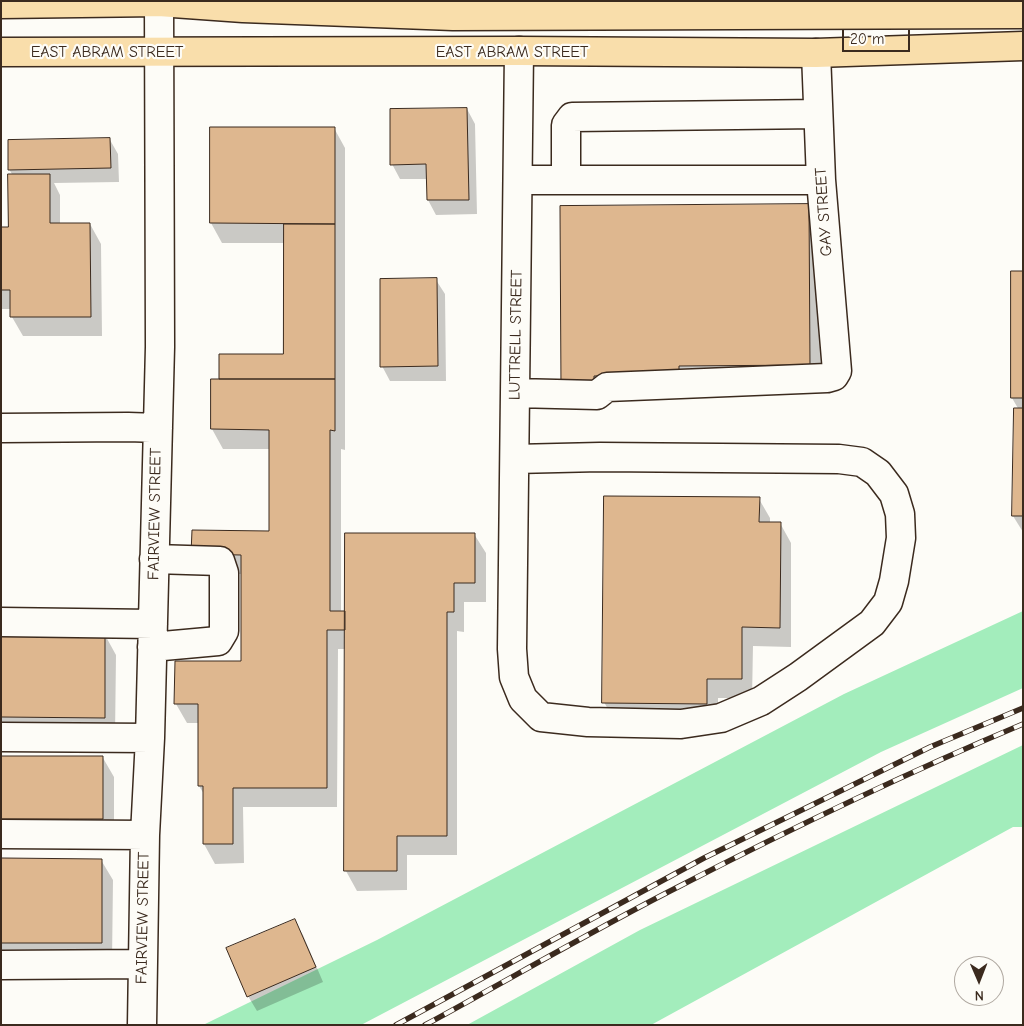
<!DOCTYPE html>
<style>
body{margin:0}
#map{position:relative;width:1024px;height:1026px;overflow:hidden;background:#fdfcf7;font-family:"Comic Neue",sans-serif}
canvas{display:block}
.frame{position:absolute;inset:0;border:2px solid #3b2a1e;pointer-events:none}
.north{position:absolute;left:954px;top:956px;width:50px;height:50px;box-sizing:border-box;background:#fdfcf7;border:1px solid #afa8a0;border-radius:50%;rotate:179deg;font-size:14px;font-weight:700;line-height:20px;text-align:center;color:#3b2a1e}
.north::after{content:'';display:block;margin:auto;width:18px;height:22px;background:#3b2a1e;clip-path:polygon(50% 0,100% 100%,50% 72%,0 100%)}
.scale{position:absolute;left:842px;top:30px;width:68px;height:22px;box-sizing:border-box;border:2px solid #3b2a1e;border-top:0;padding-left:6px;font-size:15px;line-height:18px;white-space:nowrap;color:#3b2a1e;-webkit-text-stroke:4px #fdfcf7;paint-order:stroke}
</style>
<div id="map">
<canvas width="1024" height="1026"></canvas>
<div class="frame"></div>
<div class="north">N</div>
<div class="scale">20 m</div>
</div>
<script>
const context = document.querySelector('canvas').getContext('2d');
context.lineJoin = 'round';
function fillPath(path, color) { context.fillStyle = color; context.fill(path, 'evenodd'); }
function stroke(path, color, width, dash) { context.strokeStyle = color; context.lineWidth = width; context.lineCap = dash ? 'butt' : 'round'; context.setLineDash(dash || []); context.stroke(path); }
function write(font, color, halo, rows, align = 'center') {
  context.font = font + ' "Comic Neue",sans-serif'; context.lineWidth = 4.5; context.setLineDash([]); context.textBaseline = 'middle'; context.strokeStyle = halo; context.fillStyle = color; for (const [text, x, y, turn = 0] of rows) {
    context.save(); context.translate(x, y); context.rotate((+turn || 0) * Math.PI / 180); context.textAlign = isNaN(turn) ? turn : align; if (halo) context.strokeText(text, 0, 0); context.fillText(text, 0, 0); context.restore();
  }
}
fillPath(new Path2D(`
 M 1023,611 L 1023,688 L 881,752 L 361,1025 L 203,1025 L 377,940 L 844,694 Z
 M 1023,745 L 1023,827 L 1013,827 L 651,1025 L 467,1025 L 640,930 Z`), '#a3edbc');
fillPath(new Path2D(`
 M 467,109 L 475,124 L 477,214 L 436,215 L 428,200 L 428,179 L 400,179 L 392,164 Z
 M 211,128 L 334,128 L 345,148 L 345,450 L 341,449 L 341,612 L 346,612 L 474,534 L 486,553 L 486,602 L 464,602 L 464,632 L 457,631 L 457,855 L 407,855 L 407,890 L 357,891 L 346,871 L 346,649 L 338,649 L 337,807 L 243,807 L 244,863 L 215,864 L 204,844 L 204,794 L 199,786 L 200,723 L 187,723 L 176,704 L 242,663 L 242,574 L 204,574 L 193,554 L 270,532 L 270,449 L 223,449 L 212,429 L 212,380 L 220,380 L 285,355 L 285,243 L 222,243 L 211,223 Z
 M 110,140 L 118,154 L 119,182 L 54,183 L 60,195 L 60,224 L 90,224 L 101,244 L 102,336 L 23,336 L 12,317 L 12,309 L 1,309 L 1,207 L 2,228 L 10,228 L 13,176 L 9,169 Z
 M 808,205 L 820,224 L 821,384 L 604,395 L 605,408 L 573,408 L 562,389 Z
 M 1023,272 L 1023,532 L 1013,516 L 1019,410 L 1012,398 Z
 M 436,280 L 445,294 L 446,381 L 390,381 L 382,366 Z
 M 759,499 L 770,518 L 770,523 L 780,523 L 791,543 L 791,647 L 753,646 L 752,698 L 718,698 L 718,723 L 615,722 L 604,702 Z
 M 1,635 L 105,635 L 116,655 L 115,737 L 1,736 Z
 M 1,757 L 103,758 L 114,777 L 114,838 L 1,838 Z
 M 1,860 L 101,860 L 113,880 L 112,962 L 1,962 Z
 M 294,920 L 303,935 L 323,982 L 257,1011 L 248,996 Z`), '#0003');
const building = new Path2D(`
 M 467,108 L 469,200 L 427,200 L 426,164 L 390,165 L 390,109 Z
 M 210,127 L 335,127 L 335,224 L 210,223 Z
 M 110,138 L 111,168 L 8,170 L 8,140 Z
 M 8,174 L 50,174 L 50,223 L 90,223 L 91,317 L 10,317 L 10,290 L 1,290 L 1,227 L 8,227 Z
 M 809,204 L 810,365 L 679,366 L 679,375 L 594,376 L 594,389 L 561,389 L 560,206 Z
 M 284,224 L 335,224 L 335,379 L 219,379 L 219,354 L 283,354 Z
 M 1011,271 L 1023,271 L 1023,398 L 1011,398 Z
 M 437,278 L 438,366 L 380,367 L 380,279 Z
 M 211,379 L 335,379 L 335,431 L 330,430 L 330,611 L 345,611 L 345,630 L 327,630 L 327,788 L 233,788 L 233,844 L 203,844 L 203,786 L 198,786 L 198,704 L 174,704 L 175,661 L 241,661 L 241,555 L 191,554 L 192,530 L 269,531 L 269,430 L 211,429 Z
 M 1014,408 L 1023,408 L 1023,516 L 1012,516 Z
 M 604,496 L 760,497 L 759,522 L 781,522 L 780,628 L 742,627 L 742,679 L 707,679 L 707,704 L 602,703 Z
 M 345,533 L 475,533 L 475,583 L 454,583 L 454,612 L 447,612 L 447,836 L 397,836 L 397,871 L 344,871 Z
 M 1,633 L 105,634 L 105,718 L 1,717 Z
 M 1,756 L 103,756 L 103,819 L 1,819 Z
 M 1,858 L 102,859 L 102,943 L 1,943 Z
 M 295,919 L 316,967 L 247,997 L 226,948 Z`);
fillPath(building, '#deb78f');
stroke(building, '#3b2a1e', 1);
const minor = new Path2D(`
 M 518,180 L 821,180
 M 566,180 L 566,125 L 572,117 L 818,114
 M 515,393 L 597,395 L 607,387 L 827,378 L 834,376 L 837,371 L 821,180 L 816,53
 M 1,428 L 128,427 L 158,428
 M 515,459 L 600,457 L 839,459 L 862,462 L 878,473 L 894,494 L 900,514 L 901,538 L 894,581 L 888,602 L 872,623 L 798,677 L 761,701 L 721,718 L 681,724 L 588,722 L 541,717 L 523,699 L 514,677 L 512,649 L 519,51
 M 1,622 L 153,624
 M 152,647 L 218,641 L 224,631 L 224,573 L 220,561 L 154,559
 M 1,737 L 150,738
 M 1,834 L 145,835
 M 1,965 L 143,964
 M 142,1025 L 145,835 L 150,738 L 160,347 L 159,1`);
const major = new Path2D(`
 M 1,4 L 159,2 L 243,8 L 453,16 L 1023,14
 M 1,52 L 519,51 L 816,53 L 1023,46`);
stroke(minor, '#3b2a1e', 31);
stroke(major, '#3b2a1e', 31);
stroke(minor, '#fdfcf7', 28);
stroke(major, '#f9deab', 28);
const rail = new Path2D(`
 M 396,1025 L 704,858 L 930,747 L 1023,708
 M 425,1025 C 508,980 590,932 674,889 C 788,830 904,774 1023,724`);
stroke(rail, '#3b2a1e', 5.5);
stroke(rail, '#fdfcf7', 4, [11]);
write('16px', '#3b2a1e', '#fdfcf7', [
 ["EAST ABRAM STREET",107,52],
 ["EAST ABRAM STREET",512,52],
 ["GAY STREET",824,212,-94],
 ["LUTTRELL STREET",516,335,-89],
 ["FAIRVIEW STREET",155,514,-89],
 ["FAIRVIEW STREET",143,918,-89]
]);
</script>
